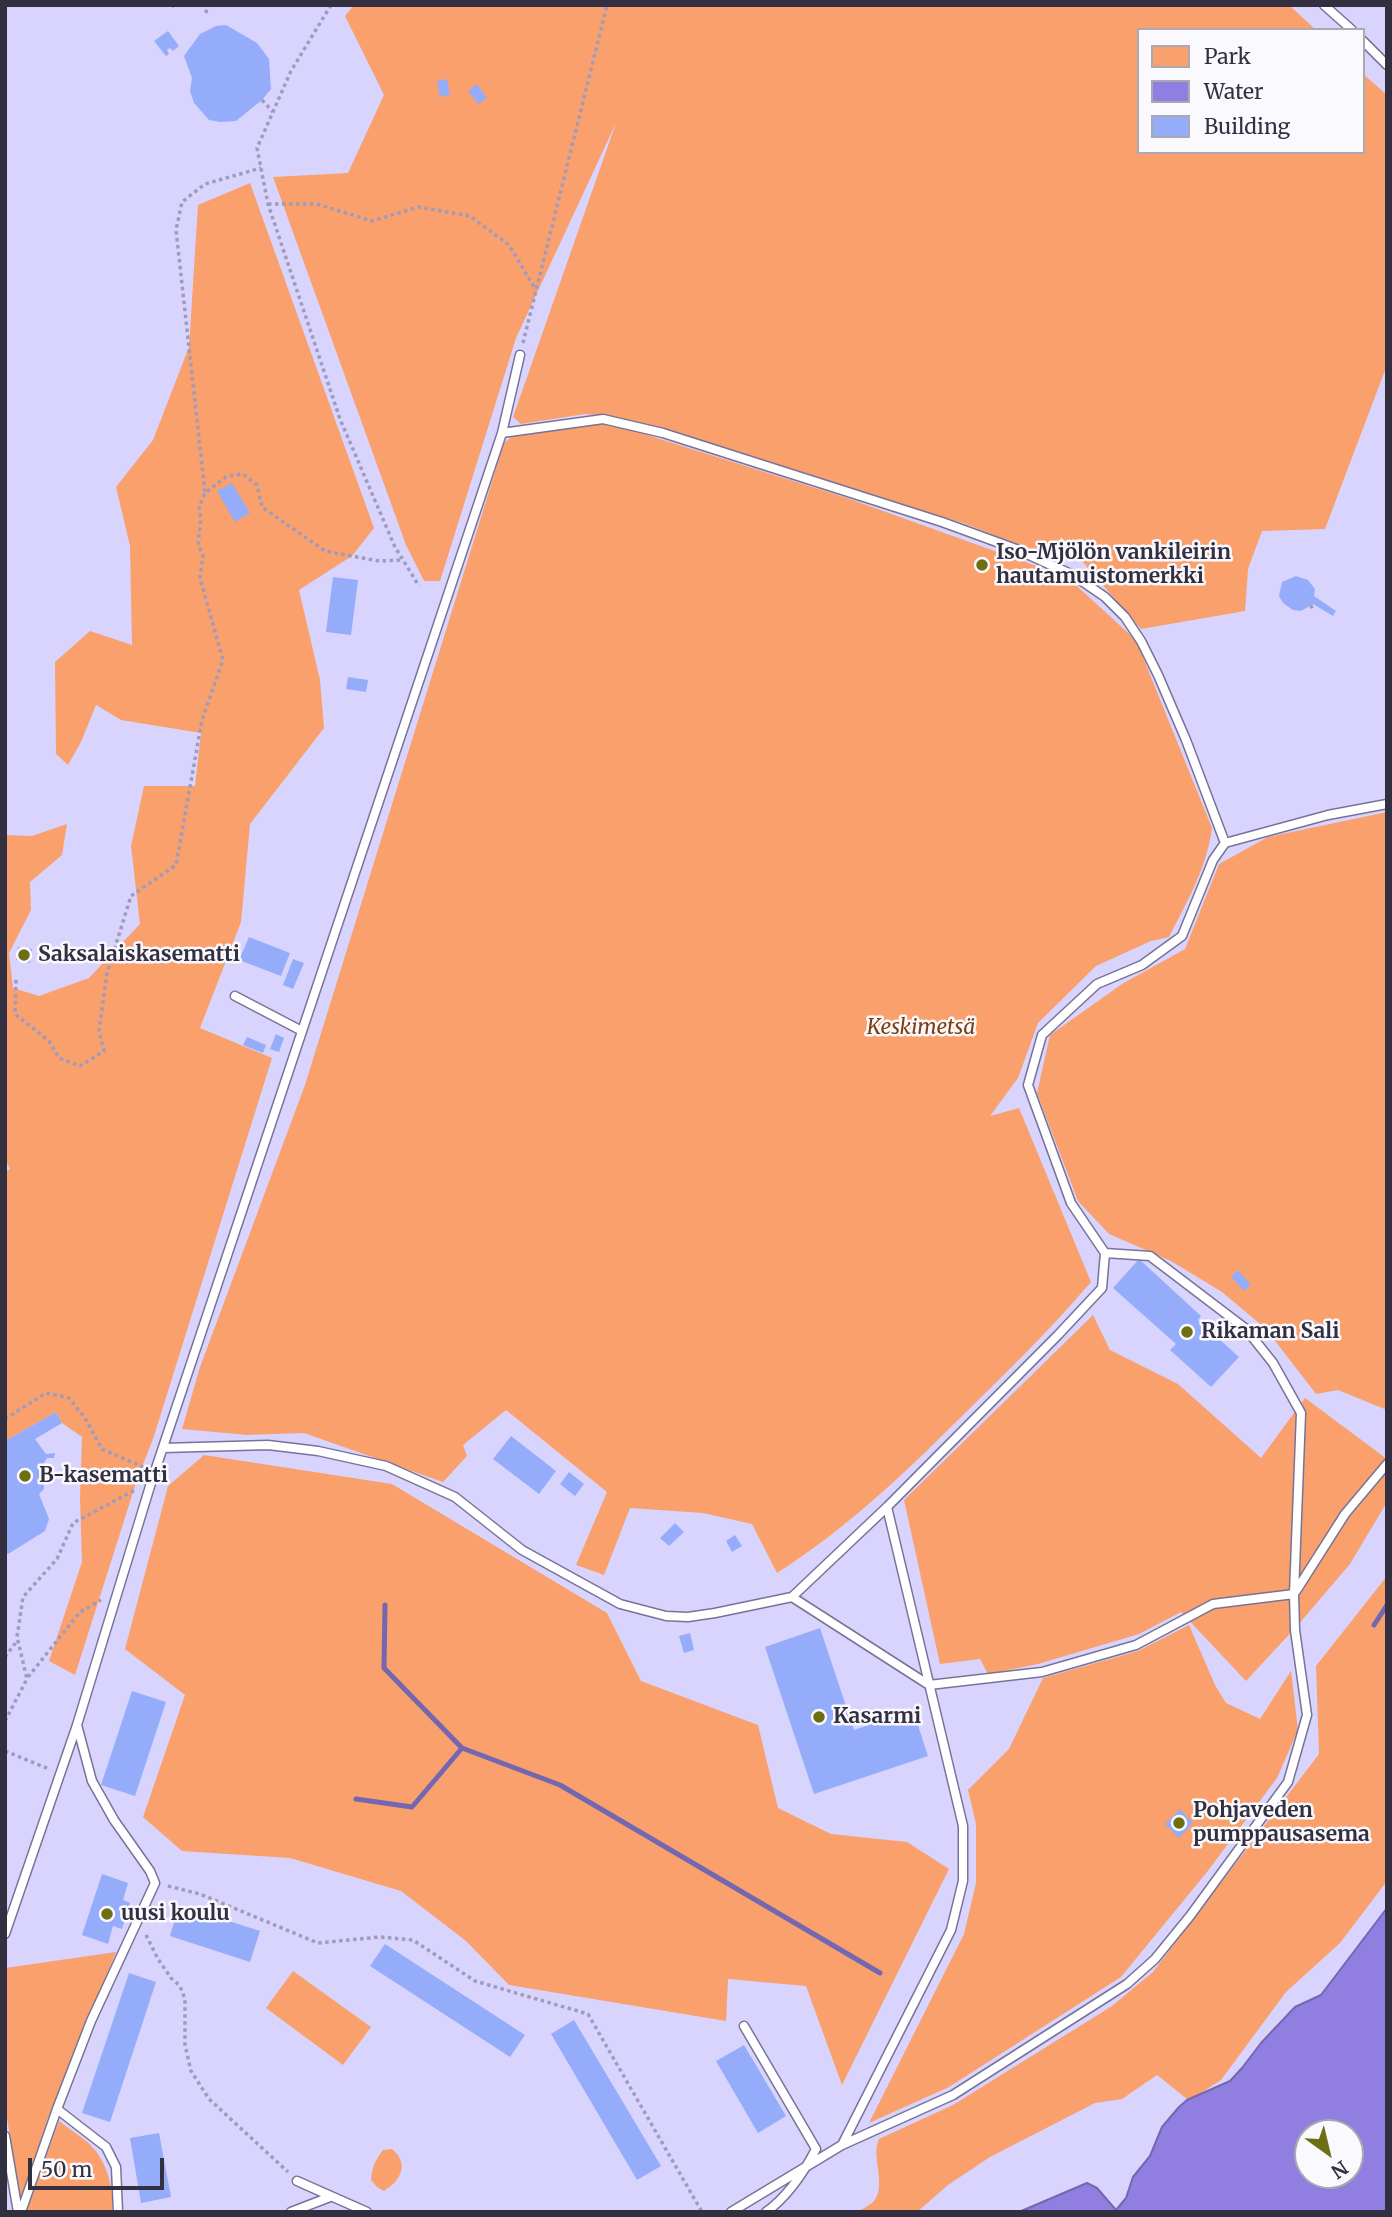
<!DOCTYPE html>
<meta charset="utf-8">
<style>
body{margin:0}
#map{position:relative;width:1392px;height:2217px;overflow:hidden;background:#d9d4fe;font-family:Merriweather,serif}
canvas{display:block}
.frame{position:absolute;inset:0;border:7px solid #323040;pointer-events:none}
.legend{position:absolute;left:1137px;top:28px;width:228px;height:126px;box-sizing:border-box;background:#fafafe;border:2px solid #aaa9b2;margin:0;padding:9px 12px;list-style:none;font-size:21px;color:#323040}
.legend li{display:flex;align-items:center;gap:14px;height:35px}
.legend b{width:35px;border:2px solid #aaa9b2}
.north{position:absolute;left:1294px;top:2119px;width:70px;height:70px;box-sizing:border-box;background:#fafafe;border:2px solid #aaa9b2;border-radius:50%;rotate:146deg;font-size:19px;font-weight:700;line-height:28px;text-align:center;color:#323040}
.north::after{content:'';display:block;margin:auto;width:24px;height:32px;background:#6e6f13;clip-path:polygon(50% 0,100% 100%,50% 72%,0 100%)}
.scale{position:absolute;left:28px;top:2158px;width:136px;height:32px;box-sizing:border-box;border:4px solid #323040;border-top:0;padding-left:9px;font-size:21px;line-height:24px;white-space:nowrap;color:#323040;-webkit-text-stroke:5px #fafafe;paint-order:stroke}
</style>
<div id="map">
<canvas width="1392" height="2217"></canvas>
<div class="frame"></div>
<ul class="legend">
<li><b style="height:19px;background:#f9a06c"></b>Park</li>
<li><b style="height:19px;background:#917ee1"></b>Water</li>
<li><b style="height:19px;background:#94acfa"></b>Building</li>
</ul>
<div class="north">N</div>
<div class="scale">50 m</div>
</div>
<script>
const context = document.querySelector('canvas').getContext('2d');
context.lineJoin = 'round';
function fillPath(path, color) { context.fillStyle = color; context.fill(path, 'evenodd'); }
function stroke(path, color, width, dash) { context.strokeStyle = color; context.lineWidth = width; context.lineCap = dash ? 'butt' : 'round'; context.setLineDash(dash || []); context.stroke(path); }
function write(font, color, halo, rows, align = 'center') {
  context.font = font + ' Merriweather,serif'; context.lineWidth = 5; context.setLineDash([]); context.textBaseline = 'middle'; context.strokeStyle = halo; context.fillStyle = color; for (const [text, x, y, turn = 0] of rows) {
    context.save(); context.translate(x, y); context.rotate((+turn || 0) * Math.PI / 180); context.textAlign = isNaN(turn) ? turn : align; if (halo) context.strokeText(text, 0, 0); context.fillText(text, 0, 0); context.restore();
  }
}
fillPath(new Path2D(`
 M 354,5 L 1289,5 L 1316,30 L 1138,30 L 1138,152 L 1362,152 L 1362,73 L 1387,95 L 1387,365 L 1325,529 L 1262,531 L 1248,569 L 1245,611 L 1141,629 L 1061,537 L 1055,559 L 963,523 L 607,416 L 585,414 L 521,424 L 513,417 L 616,123 L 516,338 L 440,581 L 424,581 L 406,545 L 273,177 L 348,173 L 384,95 L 345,16 Z
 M 250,183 L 374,528 L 352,556 L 299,590 L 320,680 L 324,728 L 250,824 L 241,922 L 200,1028 L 272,1058 L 154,1436 L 136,1483 L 75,1675 L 49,1661 L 82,1562 L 80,1498 L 82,1437 L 62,1423 L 56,1412 L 5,1441 L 5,1172 L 10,1169 L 5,1158 L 5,835 L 32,836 L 67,824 L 62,855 L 30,882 L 31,910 L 9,953 L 13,988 L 39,996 L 89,978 L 140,924 L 131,846 L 144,786 L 195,786 L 201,733 L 121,720 L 96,705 L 81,742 L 68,765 L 56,754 L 55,662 L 90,631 L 132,645 L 130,546 L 116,487 L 153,440 L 189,347 L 198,205 Z
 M 606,422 L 847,498 L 1067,577 L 1136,640 L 1212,828 C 1207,867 1187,902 1169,937 L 1151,941 L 1096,966 L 1038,1023 L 1018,1078 L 990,1116 L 1019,1108 L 1091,1282 C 1050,1330 1006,1373 961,1417 C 903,1475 846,1529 777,1573 L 752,1524 L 703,1513 L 630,1508 L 604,1575 L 576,1565 L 607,1492 L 506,1410 L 463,1445 L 467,1456 L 443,1482 L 304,1433 L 247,1435 L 182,1429 L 200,1367 L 305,1085 L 504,443 L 513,436 Z
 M 1387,812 L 1387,1410 L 1338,1390 L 1316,1394 L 1266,1329 L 1222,1292 L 1171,1261 L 1109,1234 L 1078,1201 L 1037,1093 L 1050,1035 L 1122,984 L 1185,949 L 1219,864 L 1268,837 Z
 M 1093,1315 L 1110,1350 L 1178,1384 L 1261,1458 L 1305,1398 L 1387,1459 L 1387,1502 L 1350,1564 L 1297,1626 L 1246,1681 L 1181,1612 L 1139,1634 L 1038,1664 L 988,1674 L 980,1659 L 940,1664 L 904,1500 Z
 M 204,1455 L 392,1484 L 607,1613 L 641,1681 L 758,1725 L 778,1808 L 831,1834 L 907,1842 L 949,1869 L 842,2085 L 806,1986 L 728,1979 L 726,2021 L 509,1985 L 466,1941 L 401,1891 L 290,1858 L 182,1851 L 143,1817 L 185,1695 L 125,1649 L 168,1486 Z
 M 1387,1576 L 1387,1881 L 1340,1943 L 1286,1992 L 1221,2080 L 1198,2095 L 1187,2099 L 1157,2075 L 1122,2099 L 1095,2103 L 990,2157 L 948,2185 L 917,2212 L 858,2212 C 863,2208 869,2206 873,2202 C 888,2186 870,2157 879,2139 L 953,2105 L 1112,2006 L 1153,1972 L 1319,1754 L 1316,1666 Z
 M 1189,1625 L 1215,1685 L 1226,1703 L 1260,1719 L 1291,1671 L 1298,1730 L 1277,1778 L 1207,1872 L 1121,1977 L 949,2087 L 869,2123 L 964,1934 L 976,1883 L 976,1824 L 968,1790 L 1009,1749 L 1043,1678 L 1138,1651 Z
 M 116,1952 L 48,2118 L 21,2203 L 5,2106 L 5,1968 Z
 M 293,1971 L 371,2027 L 343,2065 L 266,2008 Z
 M 59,2121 C 70,2130 85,2138 94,2149 C 108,2165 114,2191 112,2212 L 26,2212 Z
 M 392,2149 C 409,2163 402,2180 384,2191 L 377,2187 L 371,2180 C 372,2168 375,2160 383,2150 Z`), '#f9a06c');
const water = new Path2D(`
 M 1387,1908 L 1387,2212 L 1019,2212 L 1087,2183 L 1097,2188 L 1116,2210 L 1126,2198 L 1133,2177 L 1150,2156 L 1162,2127 L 1179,2107 L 1187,2100 L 1230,2081 L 1242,2068 L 1261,2043 L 1295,2007 L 1321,1995 ZM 1308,2133 L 1350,2133 L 1350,2175 L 1308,2175 Z`);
fillPath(water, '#917ee1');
stroke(water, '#7467b1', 2);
stroke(new Path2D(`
 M 385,1605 L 384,1668 L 462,1748 L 560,1785 L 880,1973
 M 1374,1625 L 1387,1605
 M 356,1799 L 412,1807 L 462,1748`), '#7467b1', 5);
fillPath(new Path2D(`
 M 226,25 L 257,43 L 269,59 L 271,89 L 262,100 L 236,121 L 220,122 L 209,120 L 194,103 L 190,91 L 192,78 L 184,56 L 200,34 L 216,26 Z
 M 168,31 L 179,46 L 173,51 L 170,48 L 167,50 L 169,54 L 166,56 L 154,41 Z
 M 447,79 L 450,95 L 440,97 L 437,81 Z
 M 477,84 L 487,98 L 478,104 L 468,91 Z
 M 232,483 L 250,513 L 235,522 L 217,491 Z
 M 1296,576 L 1308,580 L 1315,589 L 1314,596 L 1336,611 L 1333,616 L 1313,604 L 1301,611 L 1293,610 L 1283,603 L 1279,596 L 1282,582 Z
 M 333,577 L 358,580 L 351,635 L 326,632 Z
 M 348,677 L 368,680 L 366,692 L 346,689 Z
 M 249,937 L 290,953 L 281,976 L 239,960 Z
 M 18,947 L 32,949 L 30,963 L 16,960 Z
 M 293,959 L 304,963 L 293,989 L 283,985 Z
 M 276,1034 L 284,1038 L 279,1052 L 270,1049 Z
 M 247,1037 L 266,1045 L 263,1053 L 243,1045 Z
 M 1139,1259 L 1201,1316 L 1198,1320 L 1239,1357 L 1211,1387 L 1170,1350 L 1176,1344 L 1113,1288 Z
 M 1238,1270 L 1251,1285 L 1244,1291 L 1231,1277 Z
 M 56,1412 L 62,1423 L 35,1439 L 46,1454 L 55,1453 L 54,1458 L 47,1458 L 44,1463 L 44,1489 L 39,1494 L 49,1519 L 45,1531 L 8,1554 L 5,1552 L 5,1441 Z
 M 511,1436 L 556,1471 L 539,1494 L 493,1459 Z
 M 569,1472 L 584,1484 L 575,1496 L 560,1484 Z
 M 675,1523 L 684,1532 L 669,1546 L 660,1538 Z
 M 735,1535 L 742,1546 L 732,1552 L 726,1541 Z
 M 820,1628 L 854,1730 L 913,1710 L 928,1756 L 814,1794 L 765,1647 Z
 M 690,1633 L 694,1650 L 684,1653 L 679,1636 Z
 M 132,1691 L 166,1702 L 135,1796 L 101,1785 Z
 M 1180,1809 L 1193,1823 L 1179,1838 L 1165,1824 Z
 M 102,1874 L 128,1883 L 123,1900 L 130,1903 L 122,1929 L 113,1926 L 108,1944 L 82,1935 Z
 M 179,1905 L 260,1931 L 250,1962 L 170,1936 Z
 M 385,1944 L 525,2035 L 510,2057 L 370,1966 Z
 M 129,1973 L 156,1982 L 110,2122 L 82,2113 Z
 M 574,2020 L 661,2166 L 637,2180 L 551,2034 Z
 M 744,2045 L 786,2116 L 758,2133 L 716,2061 Z
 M 159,2133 L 171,2197 L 141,2203 L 130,2138 Z`), '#94acfa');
const service = new Path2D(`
 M 1324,5 L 1352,30
 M 1362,40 L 1387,65
 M 502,433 L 603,419 L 663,433 L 942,522 L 1016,549 L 1073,575 L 1105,597 L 1125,617 L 1141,641 L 1158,675 L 1186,740 L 1225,843 L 1213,860 L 1182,936 L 1142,965 L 1097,984 L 1042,1035 L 1028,1085 L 1071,1203 L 1105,1253 L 1102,1288 L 1058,1335 L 887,1507 L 792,1597
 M 1225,843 L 1328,815 L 1387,804
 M 235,996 L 302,1031
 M 163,1448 L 268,1445 L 318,1451 L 386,1466 L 455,1497 L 522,1550 L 620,1604 L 666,1616 L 688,1617 L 715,1613 L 792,1597 L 929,1685 L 1042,1672 L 1136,1645 L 1213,1604 L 1294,1594
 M 1296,1591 L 1345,1514 L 1387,1464
 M 5,1934 L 77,1725 L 151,1483 L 502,433 L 520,355
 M 744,2026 L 816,2149 C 804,2172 787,2197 766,2212
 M 57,2109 L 106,2147 L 116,2167 L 118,2212
 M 5,2136 L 18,2212
 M 842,2145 L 953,2095 L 1127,1984 L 1155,1959 L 1190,1916 L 1288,1782 L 1307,1715 L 1295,1630 L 1294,1594 L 1301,1413 L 1273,1363 L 1246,1329 L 1150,1256 L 1105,1253
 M 297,2181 L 367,2212
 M 21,2212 L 57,2109 L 91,2021 L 155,1883 L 150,1871 L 114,1820 L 92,1781 L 77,1725
 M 291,2212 L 330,2197
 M 731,2212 L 842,2145 L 951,1930 L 963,1881 L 963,1826 L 887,1507`);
stroke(service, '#777398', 11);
stroke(new Path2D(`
 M 171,5 L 176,7
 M 331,5 L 291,71 L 257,148 L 268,204 L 340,419 L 395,547 L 419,586
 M 206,13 L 207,7
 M 262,100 L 273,112
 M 268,204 L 317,204 L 372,221 L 418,207 L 470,216 L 509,245 L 536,290
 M 523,343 L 607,5
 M 205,492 L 176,230 L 182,202 L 205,184 L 261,168
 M 1311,605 L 1312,609
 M 16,980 L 15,1014 L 49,1041 L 59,1058 L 80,1066 L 104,1051 L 99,1031 L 107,973 L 131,896 L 176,865 L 202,720 L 223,660 L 200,578 L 203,555 L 198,545 L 201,520 L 199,507 L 205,493 L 227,476 L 243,474 L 257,485 L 262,507 L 325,551 L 379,561 L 403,560
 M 5,1419 L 46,1393 L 69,1398 L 85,1418 L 102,1449 L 143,1467
 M 5,1657 L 17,1641
 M 28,1677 L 80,1612 L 101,1600
 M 5,1721 L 27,1679 L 17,1637 L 23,1597 L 57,1559 L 73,1523 L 135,1490
 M 5,1751 L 49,1769
 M 168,1886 L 200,1894 L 318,1943 L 380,1937 L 413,1940 L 475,1981 L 588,2014 L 702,2212
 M 146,1935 L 158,1959 L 171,1978 L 180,1986 L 185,1999 L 185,2045 L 191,2071 L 209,2099 L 288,2172`), '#9f9bbc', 3.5, [3.5, 3.5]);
stroke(service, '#fff', 8);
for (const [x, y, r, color] of [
 [982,565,7,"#6e6f13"],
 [24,955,7,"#6e6f13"],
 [1187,1332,7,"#6e6f13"],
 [25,1476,7,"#6e6f13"],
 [819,1717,7,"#6e6f13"],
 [1179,1823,7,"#6e6f13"],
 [107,1914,7,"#6e6f13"]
]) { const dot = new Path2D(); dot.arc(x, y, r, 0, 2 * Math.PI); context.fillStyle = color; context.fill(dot); stroke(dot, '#fafafe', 2.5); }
write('bold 21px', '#323040', '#fafafe', [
 ["Iso-Mjölön vankileirin",996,553],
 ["hautamuistomerkki",996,577],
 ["Saksalaiskasematti",38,955],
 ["Rikaman Sali",1201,1332],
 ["B-kasematti",39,1476],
 ["Kasarmi",833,1717],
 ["Pohjaveden",1193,1811],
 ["pumppausasema",1193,1835],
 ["uusi koulu",121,1914]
], 'left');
write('italic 21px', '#7d3d0f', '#fafafe', [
 ["Keskimetsä",921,1028]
]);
</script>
